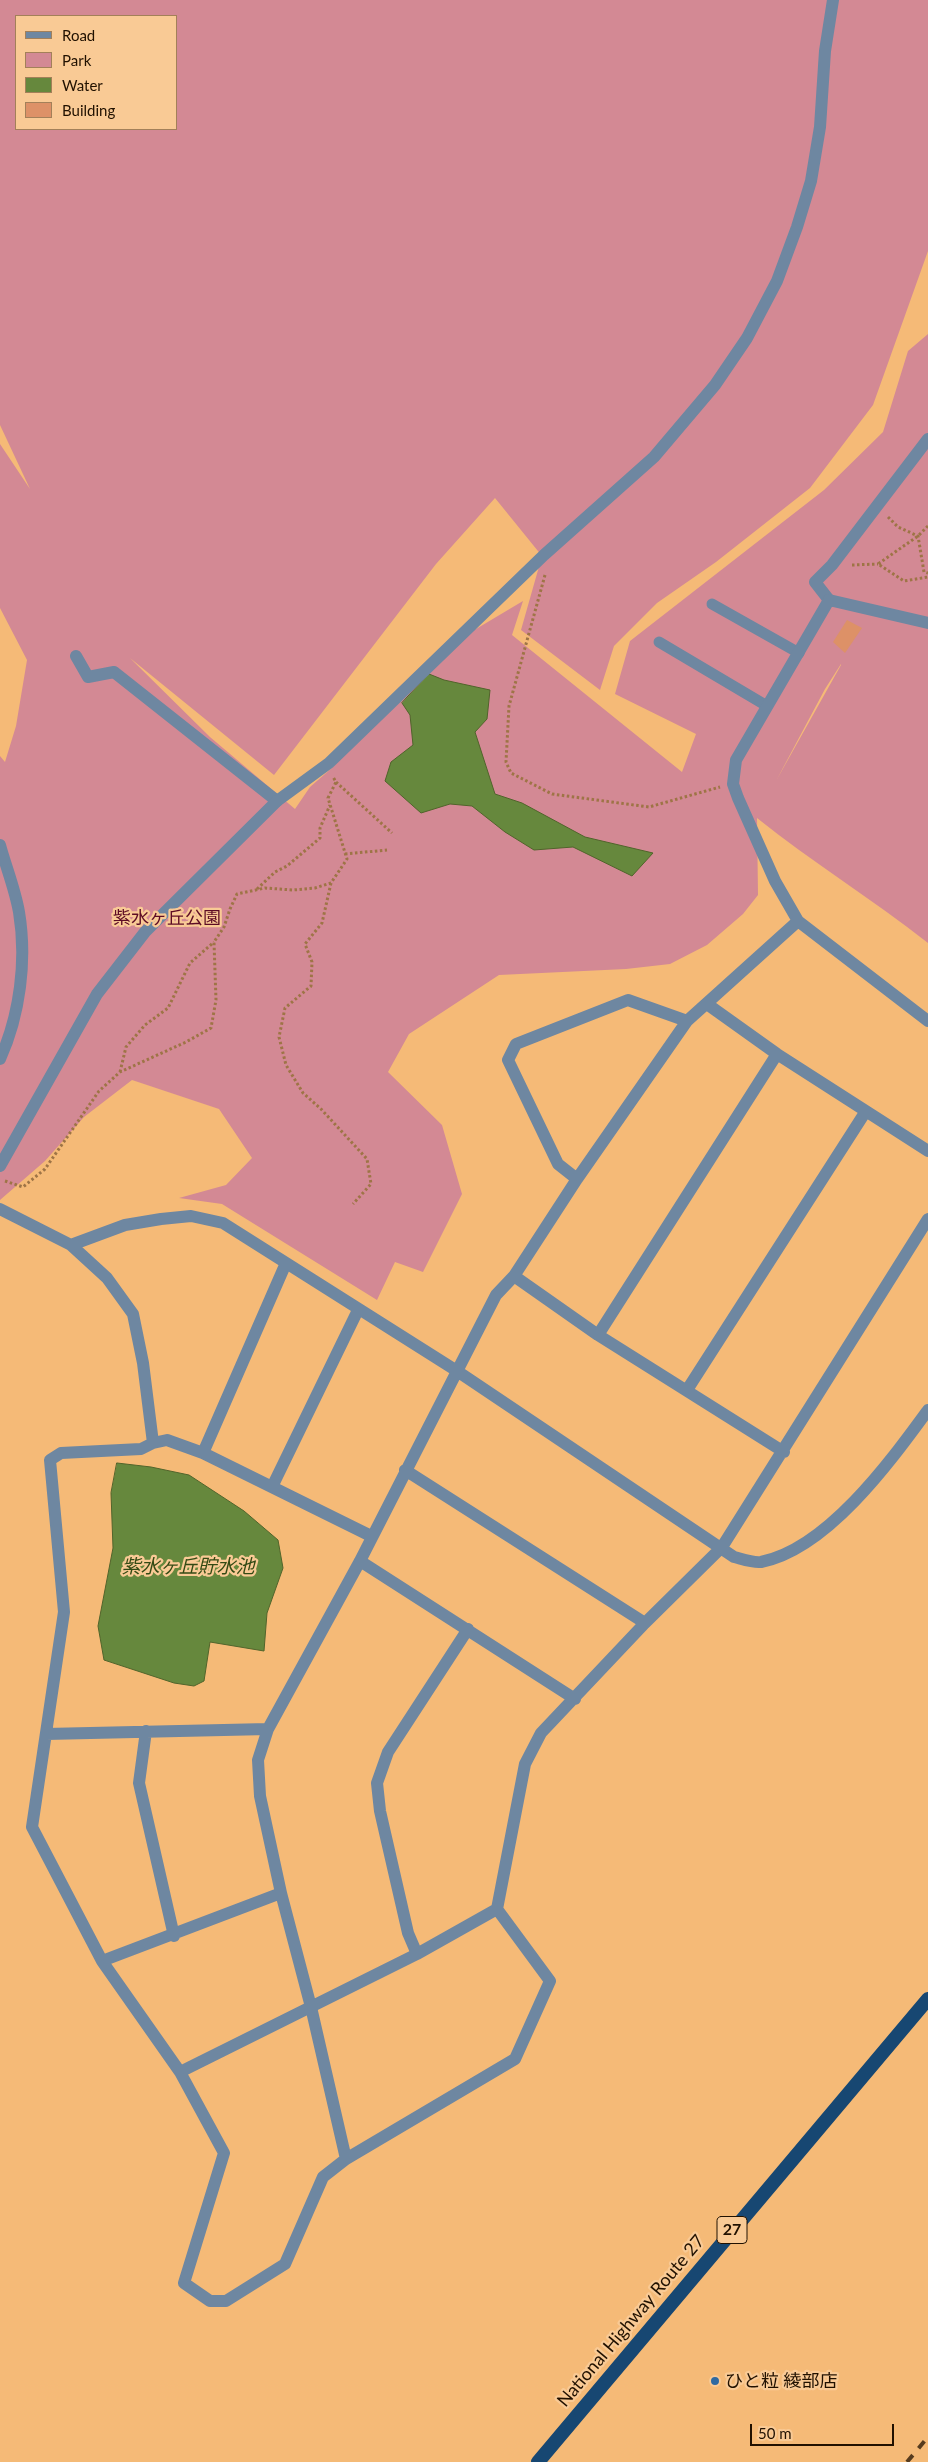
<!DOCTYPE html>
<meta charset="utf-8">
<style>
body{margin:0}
#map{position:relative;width:928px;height:2462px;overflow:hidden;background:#f5ba77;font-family:Lato,sans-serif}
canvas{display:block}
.legend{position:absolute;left:15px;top:15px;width:162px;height:115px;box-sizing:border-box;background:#f9ca95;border:1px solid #a38059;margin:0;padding:6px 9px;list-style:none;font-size:15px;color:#211100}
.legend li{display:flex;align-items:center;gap:10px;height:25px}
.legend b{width:25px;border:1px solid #a38059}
.scale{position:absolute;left:750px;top:2424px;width:144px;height:22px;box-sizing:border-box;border:2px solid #211100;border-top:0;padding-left:6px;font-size:15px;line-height:18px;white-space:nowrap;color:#211100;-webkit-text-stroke:4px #f9ca95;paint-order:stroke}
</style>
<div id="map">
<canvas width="928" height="2462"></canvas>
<ul class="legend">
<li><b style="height:6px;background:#6e87a1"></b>Road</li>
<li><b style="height:14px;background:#d38994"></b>Park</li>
<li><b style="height:14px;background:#66883d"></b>Water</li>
<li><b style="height:14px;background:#dd9167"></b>Building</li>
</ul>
<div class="scale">50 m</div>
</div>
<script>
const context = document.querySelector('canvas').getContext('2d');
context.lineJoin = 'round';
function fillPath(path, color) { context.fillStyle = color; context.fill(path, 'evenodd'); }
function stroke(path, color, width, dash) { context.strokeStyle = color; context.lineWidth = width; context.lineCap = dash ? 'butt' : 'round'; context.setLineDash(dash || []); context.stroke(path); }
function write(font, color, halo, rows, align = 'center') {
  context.font = font + ' Lato,"Noto Sans JP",sans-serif'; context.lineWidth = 4.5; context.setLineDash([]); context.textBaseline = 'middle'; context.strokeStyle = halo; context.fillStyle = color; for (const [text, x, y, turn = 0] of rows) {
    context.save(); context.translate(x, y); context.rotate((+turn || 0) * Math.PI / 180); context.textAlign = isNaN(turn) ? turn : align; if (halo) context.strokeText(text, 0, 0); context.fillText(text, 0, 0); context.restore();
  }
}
fillPath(new Path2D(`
 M 0,0 L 928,0 L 928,251 L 873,405 L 810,488 L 716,562 L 657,603 L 614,646 L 600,690 L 521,630 L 542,556 L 495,498 L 436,564 L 274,775 L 130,658 L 210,737 L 295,809 L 310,787 L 333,767 L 434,654 L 523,601 L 512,635 L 682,772 L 696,734 L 615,694 L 630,641 L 824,490 L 883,432 L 908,351 L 928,334 L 928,943 C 872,899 812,862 757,818 L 758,895 L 743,914 L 707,945 L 670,964 L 626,969 L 499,975 L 409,1034 L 388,1072 L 442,1125 L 462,1194 L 423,1272 L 395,1262 L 377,1300 L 222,1204 L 179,1198 L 226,1185 L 252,1158 L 219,1109 L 132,1080 L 84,1117 L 45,1161 L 0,1200 L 0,756 L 5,762 L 16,726 L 27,660 L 0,608 L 0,444 L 30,489 L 0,425 ZM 16,16 L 176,16 L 176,129 L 16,129 ZM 841,664 L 841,665 L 776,781 L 825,689 Z`), '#d38994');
const water = new Path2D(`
 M 429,674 L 444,680 L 490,690 L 487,719 L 475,732 L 495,794 L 522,803 L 585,837 L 653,853 L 632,876 L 573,847 L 534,850 L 505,832 L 472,806 L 450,804 L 421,813 L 385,781 L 391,762 L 413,745 L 410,715 L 402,703 Z
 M 117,1463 L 151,1467 L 189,1475 L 244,1511 L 278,1540 L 283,1568 L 267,1613 L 264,1651 L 210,1642 L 204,1681 L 194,1686 L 174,1683 L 104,1660 L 98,1626 L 113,1548 L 111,1493 Z`);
fillPath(water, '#66883d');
stroke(water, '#51642b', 1);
fillPath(new Path2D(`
 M 847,620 L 862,628 L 845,653 L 833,642 Z`), '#dd9167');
stroke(new Path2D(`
 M 888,517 L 898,527 L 918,536 L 924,572 L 928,573
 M 928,526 L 918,536 L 878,564 L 904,581 L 928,577
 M 852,565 L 878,564
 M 545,575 L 509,706 L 506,762 L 511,773 L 552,794 L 649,807 L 720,787
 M 336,782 L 392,833
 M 345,854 L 387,850
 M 331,883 L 322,923 L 305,944 L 312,962 L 311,986 L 285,1008 L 279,1037 L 286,1065 L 303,1093 L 321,1109 L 367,1159 L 371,1184 L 353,1204
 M 257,889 L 275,872 L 287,866 L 320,838 L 320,828 L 330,805
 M 120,1072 L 126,1047 L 145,1025 L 168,1008 L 190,963 L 214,942
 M 5,1181 L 23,1187 L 45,1169 L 99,1091 L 120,1072 L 186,1042 L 211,1028 L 216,1000 L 214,942 L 224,927 L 230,909 L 237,894 L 265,888 L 293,890 L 315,888 L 331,883 L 347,859 L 328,798 L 336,782 L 333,777`), '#9e7446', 3, [2.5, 2.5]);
stroke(new Path2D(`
 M 712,604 L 799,653
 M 659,642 L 767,706`), '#6e87a1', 11);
stroke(new Path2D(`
 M 829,600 L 815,582 L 832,565 L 928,439`), '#6e87a1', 12);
stroke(new Path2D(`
 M 928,623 L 829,600 L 736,760 L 733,784 L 738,798 L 775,881 L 798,921 L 928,1021
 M 76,656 L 88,677 L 114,672 L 277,801
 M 0,845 C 6,867 15,889 19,912 C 27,960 20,1015 0,1059
 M 707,1004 L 777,1054 L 928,1151
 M 577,1179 L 558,1164 L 508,1060 L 516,1044 L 628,1000 L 687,1021
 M 0,1209 L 71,1245 L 107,1278 L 133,1314 L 143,1363 L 153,1443
 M 71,1245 L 125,1225 L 161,1219 L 191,1216 L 223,1223 L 457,1371 L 734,1557 C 742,1559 753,1563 761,1562 C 827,1549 890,1462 928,1410
 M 514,1276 L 598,1335 L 784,1452
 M 598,1335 L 777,1054
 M 687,1390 L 866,1111
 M 203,1453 L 286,1263
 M 405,1470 L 645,1623
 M 272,1487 L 358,1310
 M 371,1536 L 203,1453 L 167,1440 L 153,1443 L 141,1449 L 61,1453 L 50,1460 L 64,1612 L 32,1827 L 102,1961 L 180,2072 L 224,2153 L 184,2283 L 210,2301 L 226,2301 L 285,2264 L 323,2177 L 346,2159 L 515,2059 L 550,1981 L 497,1909 L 525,1764 L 541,1733 L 645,1623 L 722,1547 L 928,1219
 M 360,1561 L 575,1699
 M 146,1731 L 139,1783 L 174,1936
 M 46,1734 L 268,1729
 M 417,1954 L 408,1933 L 380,1811 L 377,1783 L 388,1752 L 468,1629
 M 102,1961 L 281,1893
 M 180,2072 L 417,1954 L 497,1909
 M 346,2159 L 311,2007 L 281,1893 L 260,1796 L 258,1760 L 268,1729 L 360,1561 L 496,1295 L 514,1276 L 577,1179 L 687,1021 L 798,921`), '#6e87a1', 12);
stroke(new Path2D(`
 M 0,1166 L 97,994 L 145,932 L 277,801 L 329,763 L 544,555 L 654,457 L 715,385 L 747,338 L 777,281 L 797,227 L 811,181 L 820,127 L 825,51 L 833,0`), '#6e87a1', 12);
stroke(new Path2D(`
 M 538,2462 L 928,1999`), '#174772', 14);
stroke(new Path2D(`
 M 907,2462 L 928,2437`), '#573c1e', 4, [9, 9]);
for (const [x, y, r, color] of [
 [715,2381,5,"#2e69a1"]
]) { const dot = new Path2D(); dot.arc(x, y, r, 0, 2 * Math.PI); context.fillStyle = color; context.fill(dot); stroke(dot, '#f9ca95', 2); }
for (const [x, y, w] of [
 [732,2230,30]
]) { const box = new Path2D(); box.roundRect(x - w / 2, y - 13.5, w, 27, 4); context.fillStyle = '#f9ca95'; context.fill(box); stroke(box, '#211100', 1); }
write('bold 16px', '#211100', null, [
 ["27",732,2230]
]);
write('18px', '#5d0c25', '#f9ca95', [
 ["紫水ヶ丘公園",167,918]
]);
write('18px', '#211100', '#f9ca95', [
 ["National Highway Route 27",631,2321,-50]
]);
write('18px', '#211100', '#f9ca95', [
 ["ひと粒 綾部店",725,2381]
], 'left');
write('italic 19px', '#334a14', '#f9ca95', [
 ["紫水ヶ丘貯水池",188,1567]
]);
</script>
